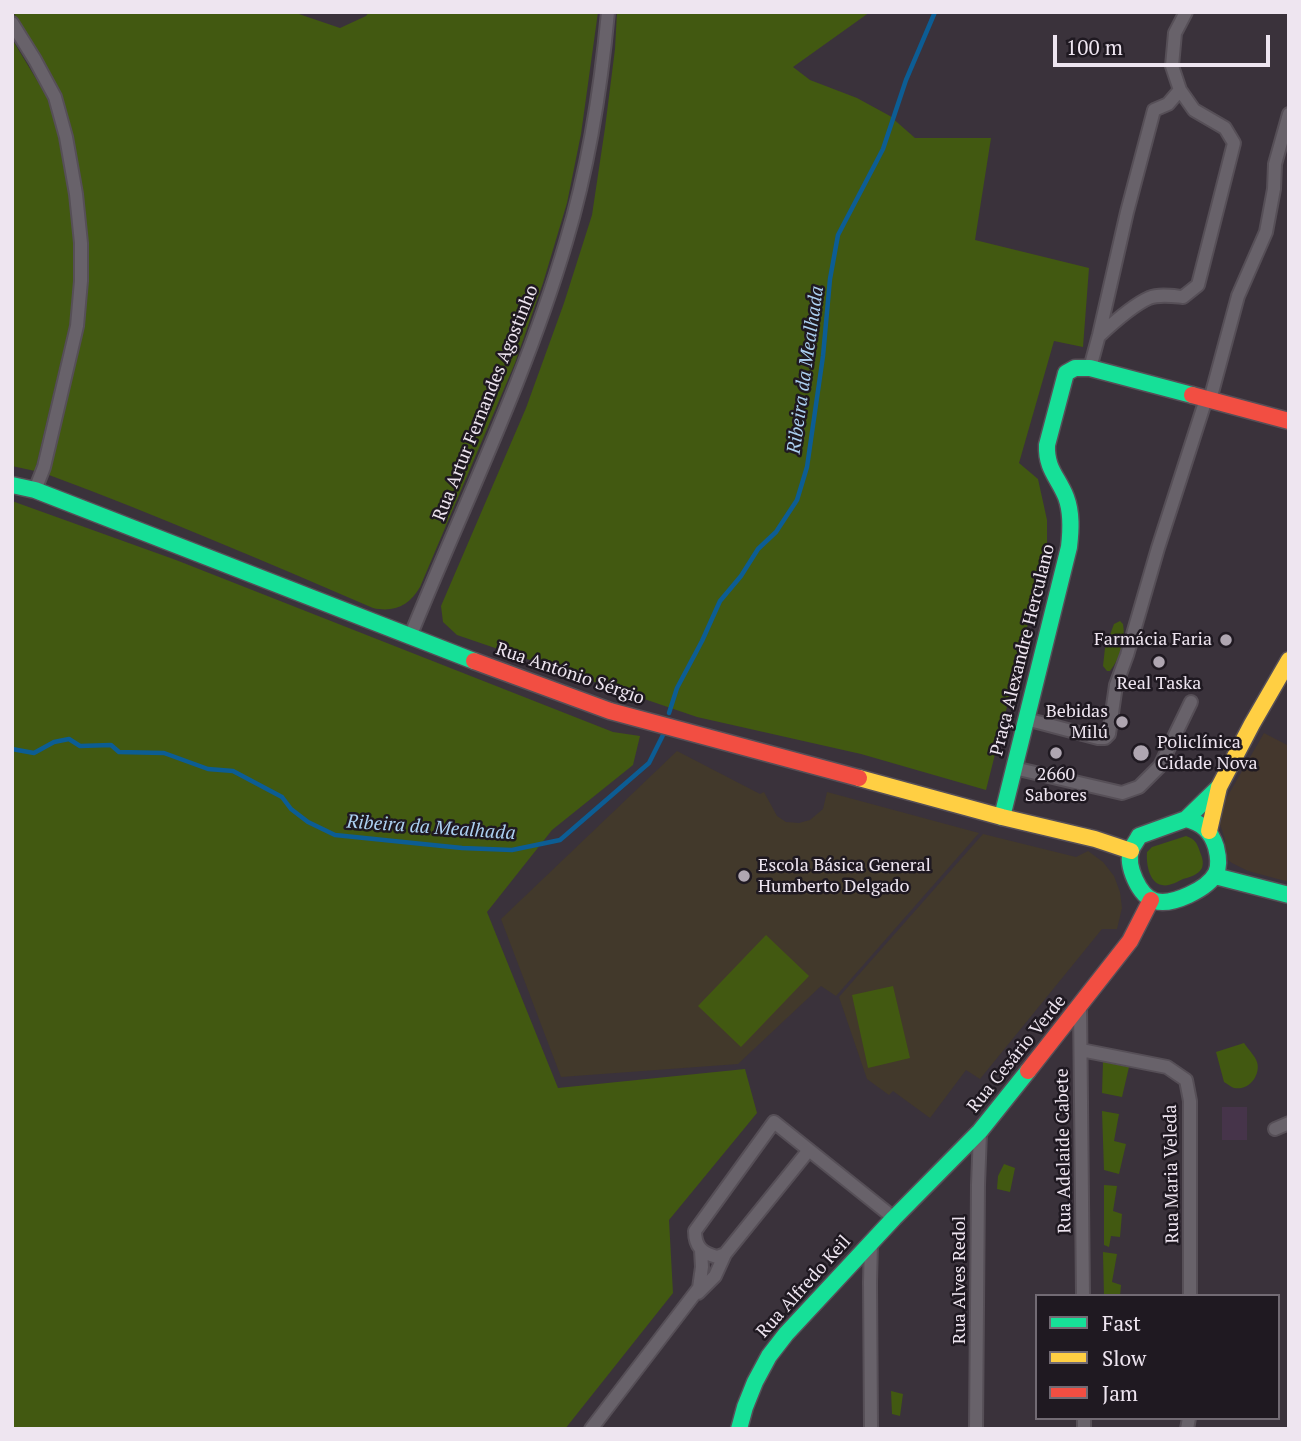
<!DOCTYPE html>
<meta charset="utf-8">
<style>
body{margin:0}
#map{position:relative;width:1301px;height:1441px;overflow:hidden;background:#3a323b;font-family:"PT Serif",serif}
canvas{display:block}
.frame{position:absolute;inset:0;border:14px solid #eee5f0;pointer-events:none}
.legend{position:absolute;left:1035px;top:1294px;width:245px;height:126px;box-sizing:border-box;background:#1f1921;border:2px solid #726b74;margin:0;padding:9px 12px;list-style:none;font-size:21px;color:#eee5f0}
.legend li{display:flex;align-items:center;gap:14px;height:35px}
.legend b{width:35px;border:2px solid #726b74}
.scale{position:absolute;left:1053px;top:35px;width:217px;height:32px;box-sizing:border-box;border:4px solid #eee5f0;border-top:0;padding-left:9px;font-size:21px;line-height:24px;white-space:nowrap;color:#eee5f0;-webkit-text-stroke:5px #1f1921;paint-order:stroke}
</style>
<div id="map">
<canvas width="1301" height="1441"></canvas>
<div class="frame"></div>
<ul class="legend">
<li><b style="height:9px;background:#16e098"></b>Fast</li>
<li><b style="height:9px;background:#ffcf43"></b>Slow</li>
<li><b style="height:9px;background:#f24e42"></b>Jam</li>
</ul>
<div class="scale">100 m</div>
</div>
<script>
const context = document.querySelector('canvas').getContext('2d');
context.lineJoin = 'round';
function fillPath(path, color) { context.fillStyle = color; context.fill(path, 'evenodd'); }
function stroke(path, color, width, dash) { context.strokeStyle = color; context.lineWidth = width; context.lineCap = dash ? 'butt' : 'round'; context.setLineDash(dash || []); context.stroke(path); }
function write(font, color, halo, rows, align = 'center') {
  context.font = font + ' "PT Serif",serif'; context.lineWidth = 5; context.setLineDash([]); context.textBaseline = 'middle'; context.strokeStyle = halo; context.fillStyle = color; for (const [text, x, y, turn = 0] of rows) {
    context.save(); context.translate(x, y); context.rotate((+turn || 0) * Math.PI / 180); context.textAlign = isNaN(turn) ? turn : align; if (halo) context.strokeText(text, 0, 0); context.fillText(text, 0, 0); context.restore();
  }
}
fillPath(new Path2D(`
 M 1264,733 L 1289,746 L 1289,882 L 1248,871 L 1232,863 L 1224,857 L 1225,840 L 1220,824 L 1223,804 Z`), '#44372d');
fillPath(new Path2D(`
 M 1222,1107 L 1247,1107 L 1247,1140 L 1222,1140 Z`), '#46344a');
fillPath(new Path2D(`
 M 677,751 L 760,794 L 764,792 L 777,816 L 786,822 L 799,823 L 810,820 L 823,809 L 827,792 L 979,833 L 836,996 L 821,986 L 738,1064 L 561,1077 L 501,919 Z
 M 983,834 L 1076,857 L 1088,851 L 1103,862 L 1114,876 L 1120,892 L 1122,908 L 1117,929 L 1102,929 L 980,1079 L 966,1070 L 930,1118 L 893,1091 L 889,1095 L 867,1079 L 839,997 Z`), '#42392b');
fillPath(new Path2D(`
 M 13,12 L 293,12 L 340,28 L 366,16 L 369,12 L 598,12 L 581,134 L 567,203 L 543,283 L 515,363 L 420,587 C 410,605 394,613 373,608 C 266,562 159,516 49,475 L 83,322 L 87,284 L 87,240 L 75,151 L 57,86 L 42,58 Z
 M 617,12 L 870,12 L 793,67 L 810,80 L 857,98 L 890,116 L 915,138 L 991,138 L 975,240 L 1089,268 L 1083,347 L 1054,341 L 1019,463 L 1038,479 L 1047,520 L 1047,548 L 986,790 L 861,754 L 697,717 L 457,635 L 443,622 L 441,606 L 526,408 L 564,303 L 592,215 L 605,128 L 615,49 Z
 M 12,39 L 47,97 L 57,129 L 70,201 L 76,252 L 75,302 L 35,471 L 12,466 Z
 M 12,501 L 176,560 L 613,732 L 640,736 L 633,765 L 552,830 L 487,912 L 558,1088 L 745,1069 L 757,1113 L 669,1220 L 673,1293 L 565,1429 L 12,1429 Z
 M 1120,621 L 1123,624 C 1126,640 1120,658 1110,671 L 1107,671 L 1103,666 L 1105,648 L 1114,624 Z
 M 1186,836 C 1195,839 1197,843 1200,852 C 1202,857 1204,862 1202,868 C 1198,875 1190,877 1183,879 C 1177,882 1168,887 1162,885 C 1149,883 1146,863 1147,852 L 1152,847 Z
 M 766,935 L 809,976 L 741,1047 L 698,1006 Z
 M 893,986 L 910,1058 L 868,1068 L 852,995 Z
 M 1244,1043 C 1248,1049 1255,1056 1257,1062 C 1261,1075 1249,1091 1234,1088 C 1231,1087 1228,1084 1224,1082 L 1216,1052 Z
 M 1103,1062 L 1129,1067 L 1122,1097 L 1102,1093 Z
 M 1102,1111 L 1119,1114 L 1114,1141 L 1126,1144 L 1119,1174 L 1104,1170 Z
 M 1004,1164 L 1015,1168 L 1010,1192 L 997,1189 L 998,1176 Z
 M 1104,1185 L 1117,1186 L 1113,1211 L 1122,1214 L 1120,1237 L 1111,1236 L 1109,1247 L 1104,1245 Z
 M 1103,1252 L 1117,1254 L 1112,1282 L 1121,1285 L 1120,1296 L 1104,1296 Z
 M 891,1391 L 903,1394 L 900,1416 L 892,1414 Z`), '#425911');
stroke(new Path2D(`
 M 669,713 L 677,688 L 702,641 L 720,601 L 741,576 L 758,549 L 776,532 L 797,500 L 807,467 L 823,356 L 830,279 L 838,235 L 883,149 L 906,80 L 935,12
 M 12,749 L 34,753 L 54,742 L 69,739 L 80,746 L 111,745 L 119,752 L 164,753 L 208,769 L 233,771 L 282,797 L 291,809 L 308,822 L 335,835 L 462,848 L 512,850 L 560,840 L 649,763 L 663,735`), '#0c5d94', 4.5);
const street = new Path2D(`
 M 12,23 L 35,60 L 55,97 L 66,137 L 76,194 L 81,243 L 81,281 L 77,326 L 44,467 L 35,490
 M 1100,335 C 1113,323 1133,305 1149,298 C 1159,294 1172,296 1183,297 L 1198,285 L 1234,143 L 1225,128 L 1194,110 L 1180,90
 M 1090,368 L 1099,335 L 1127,212 L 1154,110 L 1168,104 L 1180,90 L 1172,66 L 1175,33 L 1186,12
 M 1210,400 L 1238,296 L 1266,232 L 1274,189 L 1275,164 L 1289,114
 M 410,637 C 463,506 526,378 566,242 C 588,169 601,88 608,12
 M 1026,719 L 1098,738 L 1105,738 L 1109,734 L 1116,685 L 1127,655 L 1158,548 L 1206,399
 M 1014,768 L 1122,793 L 1139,787 L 1160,766 L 1191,702
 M 1080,1006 L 1083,1296
 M 1081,1050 L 1167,1067 L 1186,1080 L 1190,1101 L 1190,1296
 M 1275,1129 L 1289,1123
 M 809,1150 L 725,1254 L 717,1257 C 702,1253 695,1247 695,1231 L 774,1122 L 894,1218
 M 871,1242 L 870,1282 L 871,1429
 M 698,1293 L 715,1276 L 725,1254
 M 1084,1418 L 1084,1429
 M 591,1429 L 699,1288 L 702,1267 L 701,1250
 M 976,1429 L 978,1185 L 980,1132
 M 1187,1429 L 1189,1418`);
const fast = new Path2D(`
 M 12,485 L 35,490 L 474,661
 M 1002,817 L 1069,547 C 1071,530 1072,513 1066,497 C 1058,477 1046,469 1047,445 L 1066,373 L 1075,368 L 1090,368 L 1192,395
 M 1186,819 C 1202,823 1211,831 1216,847 C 1218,855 1220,865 1216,873 C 1208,889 1172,906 1155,901 C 1139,896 1126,866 1131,850 C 1133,845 1137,841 1139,836 L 1186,819 L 1219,787
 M 1215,876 L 1289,895
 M 739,1429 L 745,1407 L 755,1382 L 769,1356 L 786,1334 L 894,1218 L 980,1131 L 1028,1071`);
const slow = new Path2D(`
 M 859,778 L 1002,817 L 1095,839 L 1131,851
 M 1209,831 L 1219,787 L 1252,724 L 1289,660`);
const jam = new Path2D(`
 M 1192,395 L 1289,421
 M 474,661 L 610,711 L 859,778
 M 1028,1071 L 1130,941 L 1151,900`);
stroke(street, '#564f57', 16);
stroke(fast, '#564f57', 19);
stroke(slow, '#564f57', 19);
stroke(jam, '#564f57', 19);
stroke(street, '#68626a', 12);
stroke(fast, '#16e098', 16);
stroke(slow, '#ffcf43', 16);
stroke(jam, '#f24e42', 16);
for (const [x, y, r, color] of [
 [1226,640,7,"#afa6b1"],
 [1159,662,7,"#afa6b1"],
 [1122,722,7,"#afa6b1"],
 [1056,753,7,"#afa6b1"],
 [1141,753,9,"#afa6b1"],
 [744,876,7,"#afa6b1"]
]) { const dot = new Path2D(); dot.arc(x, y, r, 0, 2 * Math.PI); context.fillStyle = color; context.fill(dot); stroke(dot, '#1f1921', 2.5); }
write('18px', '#eee5f0', '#1f1921', [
 ["Rua Artur Fernandes Agostinho",486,403,-68],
 ["Praça Alexandre Herculano",1023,650,-76],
 ["Rua António Sérgio",570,674,19],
 ["Rua Cesário Verde",1017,1054,-51],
 ["Rua Adelaide Cabete",1064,1151,-91],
 ["Rua Maria Veleda",1172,1174,-91],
 ["Rua Alves Redol",960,1280,-90],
 ["Rua Alfredo Keil",804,1287,-48]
]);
write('18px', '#eee5f0', '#1f1921', [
 ["Farmácia Faria",1212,640],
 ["Real Taska",1159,684,"center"],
 ["Bebidas",1108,712],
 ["Milú",1108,733],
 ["Policlínica",1157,743,"left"],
 ["Cidade Nova",1157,764,"left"],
 ["2660",1056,775,"center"],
 ["Sabores",1056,796,"center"],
 ["Escola Básica General",758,866,"left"],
 ["Humberto Delgado",758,887,"left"]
], 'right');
write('italic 19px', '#acd0f1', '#1f1921', [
 ["Ribeira da Mealhada",806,370,-82],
 ["Ribeira da Mealhada",431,828,4]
]);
</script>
